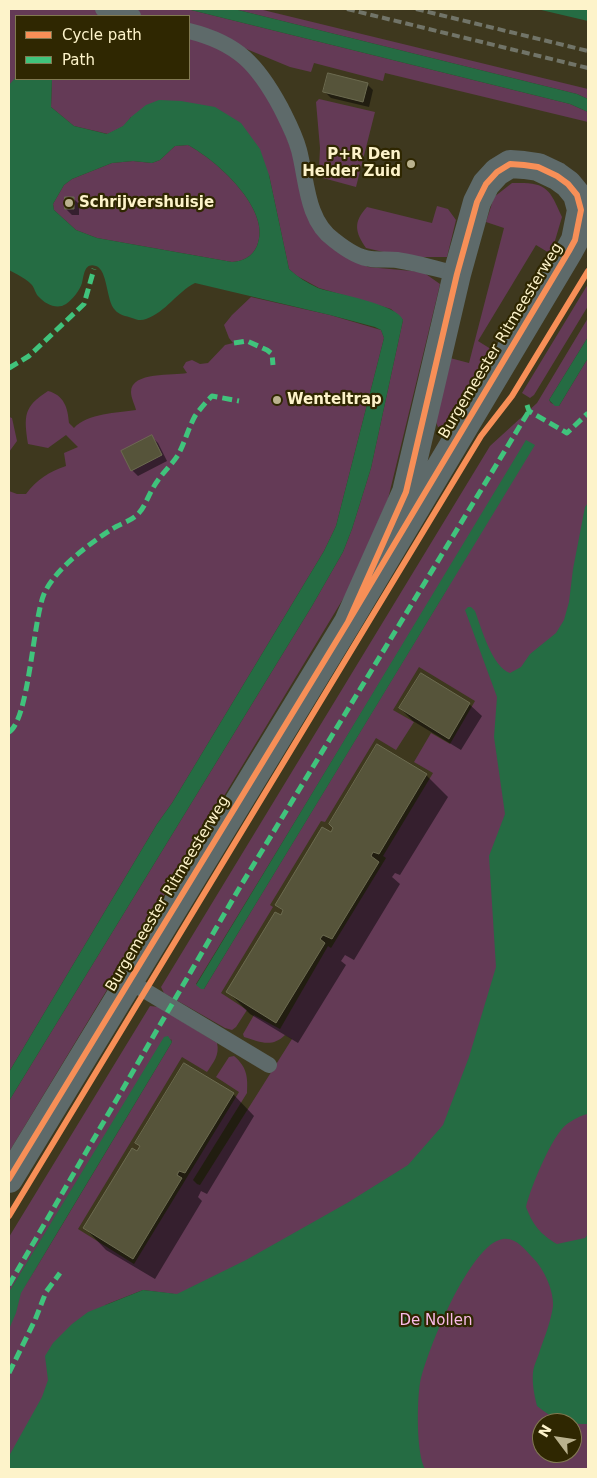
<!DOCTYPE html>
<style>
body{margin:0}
#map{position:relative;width:597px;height:1478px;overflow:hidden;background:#3e381e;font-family:"DejaVu Sans",sans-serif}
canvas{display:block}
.frame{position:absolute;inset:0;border:10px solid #fdf3ca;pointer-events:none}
.legend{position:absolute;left:15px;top:15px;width:175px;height:65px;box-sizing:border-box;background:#2f2701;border:1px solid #817951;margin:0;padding:6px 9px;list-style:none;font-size:15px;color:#fdf3ca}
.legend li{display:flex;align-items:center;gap:10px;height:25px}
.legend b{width:25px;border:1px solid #817951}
.north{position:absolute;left:532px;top:1413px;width:50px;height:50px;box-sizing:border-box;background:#2f2701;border:1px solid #817951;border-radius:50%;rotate:301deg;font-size:14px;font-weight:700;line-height:20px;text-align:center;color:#fdf3ca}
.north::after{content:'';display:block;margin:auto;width:18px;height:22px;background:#bab28e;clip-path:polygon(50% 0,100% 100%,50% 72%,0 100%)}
</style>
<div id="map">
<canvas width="597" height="1478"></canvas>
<div class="frame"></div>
<ul class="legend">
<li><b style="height:6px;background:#f78f57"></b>Cycle path</li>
<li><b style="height:6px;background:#40c37c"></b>Path</li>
</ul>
<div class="north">N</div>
</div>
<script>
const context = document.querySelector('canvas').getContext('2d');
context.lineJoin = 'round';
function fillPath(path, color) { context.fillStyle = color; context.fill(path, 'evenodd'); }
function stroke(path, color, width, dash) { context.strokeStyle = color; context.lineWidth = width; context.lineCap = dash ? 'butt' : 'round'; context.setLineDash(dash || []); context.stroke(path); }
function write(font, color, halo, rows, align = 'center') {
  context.font = font + ' "DejaVu Sans",sans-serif'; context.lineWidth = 4.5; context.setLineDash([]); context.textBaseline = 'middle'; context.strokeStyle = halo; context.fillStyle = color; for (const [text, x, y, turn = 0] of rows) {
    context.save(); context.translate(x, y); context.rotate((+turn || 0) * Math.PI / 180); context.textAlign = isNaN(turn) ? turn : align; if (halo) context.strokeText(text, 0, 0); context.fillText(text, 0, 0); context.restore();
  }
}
fillPath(new Path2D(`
 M 9,9 L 187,9 L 570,104 L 588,112 L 588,122 L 385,73 L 383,81 L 314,63 L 311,72 L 290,67 L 244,48 L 237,50 L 274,107 L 331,246 L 368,267 L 423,272 L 440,284 L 437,297 L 388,499 L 349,589 L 9,1152 L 9,1101 L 312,606 L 343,552 L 352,529 L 371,468 L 403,320 L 391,309 L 319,288 L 297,276 L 289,269 L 269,175 L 131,117 L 124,126 L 108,134 L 74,126 L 51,107 L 52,79 L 189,79 L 189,16 L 16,16 L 16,79 L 9,89 Z
 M 234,9 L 259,9 L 588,89 L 588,99 L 577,94 Z
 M 319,99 L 375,112 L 356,187 L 323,178 L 319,168 L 320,148 L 316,102 Z
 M 188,145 C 216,160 273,210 257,246 C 252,257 243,261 232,262 L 97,238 L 76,230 L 54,210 L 53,204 L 64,185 L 72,179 L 112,163 L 133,161 L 152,163 L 160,160 L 175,146 Z
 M 512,183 C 546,182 549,187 562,217 L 551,254 L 536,245 L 478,341 L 494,351 L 446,427 L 438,427 L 435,420 L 450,358 L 469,363 L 504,228 L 486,222 L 494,197 Z
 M 437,206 L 448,209 L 456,220 L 447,257 L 405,257 L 366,248 C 355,232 353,222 367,207 L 432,223 Z
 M 588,284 L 588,306 L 534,395 L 530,398 L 522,393 Z
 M 251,297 L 330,315 L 381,330 L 384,338 L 336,526 L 324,551 L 172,803 L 157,824 L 9,1072 L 9,491 L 17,494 L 26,494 C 37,479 49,472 66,466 L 64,453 L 78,447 L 66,435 L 48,448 L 28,444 C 24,416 23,407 48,391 C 64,395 68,408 69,423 L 74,428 C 88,413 117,413 136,410 C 135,405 131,398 131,392 C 131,371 174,376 187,373 L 183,367 L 186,362 L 192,360 L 200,364 L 208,363 L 225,345 L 233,343 L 229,338 L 224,325 L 232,315 Z
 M 588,318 L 588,337 L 549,400 L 551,403 L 559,406 L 588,358 L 588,1469 L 9,1469 L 9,1237 L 150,1006 L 159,1007 L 217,1043 C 220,1055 213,1063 207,1072 L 182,1057 L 78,1229 L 134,1264 L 239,1092 L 216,1077 L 227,1060 L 229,1057 L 234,1056 C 247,1067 248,1077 247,1093 L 193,1180 L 197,1184 L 200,1185 L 292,1039 L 285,1035 C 272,1048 260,1042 244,1037 L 243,1034 L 254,1015 L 280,1029 L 328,946 L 331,948 L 386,858 L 383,856 L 433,773 L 414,762 L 431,733 L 450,744 L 475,701 L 419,667 L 393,710 L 414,722 L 396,750 L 376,738 L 325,822 L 321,821 L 270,905 L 273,907 L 221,993 L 247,1010 L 236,1027 L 232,1030 L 225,1028 L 164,993 L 161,987 L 490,446 L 537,403 ZM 527,441 L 445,586 L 447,589 L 204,989 L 196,984 ZM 171,1039 L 172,1042 L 23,1290 ZM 143,1290 L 174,1294 L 105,1305 ZM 542,1423 L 572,1423 L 572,1453 L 542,1453 Z
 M 9,417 L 12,418 L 17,441 L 9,452 Z`), '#643a56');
fillPath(new Path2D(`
 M 187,9 L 234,9 L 577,94 L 588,99 L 588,112 L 570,104 Z
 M 537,9 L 588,9 L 588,21 Z
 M 16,77 L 16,79 L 52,79 L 51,107 L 74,126 L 107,134 L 123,126 L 131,117 L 146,105 L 159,100 L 181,101 L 215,107 L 241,123 L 260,149 L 269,175 L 289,269 C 298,277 307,283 318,288 C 336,294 397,304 403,320 L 371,468 L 352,529 L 343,552 L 312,606 L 9,1101 L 9,1072 L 157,824 L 172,803 L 324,551 L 336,526 L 384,338 L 381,330 L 375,327 L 330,315 L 195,283 C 177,292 166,312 146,319 C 141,321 137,320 132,318 C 126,316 119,315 115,310 C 106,301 108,270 96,266 C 84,262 84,276 82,283 C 80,290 72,300 66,304 C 57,310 45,304 39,297 C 35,294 35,288 31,284 C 25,278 16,274 9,270 L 9,85 ZM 188,145 C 216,160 273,210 257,246 C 252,257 243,261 232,262 L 97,238 L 76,230 L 54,210 L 53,204 L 64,185 L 72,179 L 112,163 L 133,161 L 152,163 L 160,160 L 175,146 Z
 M 588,337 L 588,358 L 559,406 L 555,406 L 549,400 Z
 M 526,440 L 535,445 L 204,989 L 201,989 L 196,985 Z
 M 588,503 L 588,1114 C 581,1115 573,1120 567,1124 C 552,1135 530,1189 526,1207 C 533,1225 540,1234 557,1244 L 585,1238 L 588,1234 L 588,1424 C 565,1425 555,1420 537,1406 C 534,1394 532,1383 533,1372 C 534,1365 538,1357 540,1350 C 545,1336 551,1321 553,1306 C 554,1291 544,1269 533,1258 C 525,1250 516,1237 503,1239 C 470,1243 426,1353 420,1383 C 417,1401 416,1453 425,1469 L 9,1469 L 9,1456 L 42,1397 L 48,1380 L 45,1356 L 53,1343 L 72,1324 L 88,1312 L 143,1290 L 177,1294 L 246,1260 L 347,1203 L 408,1165 L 443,1125 L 469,1057 L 496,967 L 489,856 L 505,814 L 494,737 L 497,697 L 465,610 L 468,607 L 471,607 L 475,611 C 481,627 492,667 510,673 L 521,667 L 530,654 L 556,633 L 564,620 L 569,602 L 573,569 L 585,507 Z
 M 168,1036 L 172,1042 L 21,1293 L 16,1313 L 9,1329 L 9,1292 L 164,1037 Z`), '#256c43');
fillPath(new Path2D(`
 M 367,84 L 373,90 L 369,107 L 331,98 L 325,92 Z
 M 73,198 L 79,204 L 79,215 L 72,215 L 66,209 Z
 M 152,437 L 158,443 L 167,461 L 138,476 L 132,470 Z
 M 469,704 L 482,716 L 461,750 L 413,721 L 400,708 Z
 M 378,746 L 426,775 L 448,797 L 400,875 L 395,873 L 392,877 L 400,884 L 354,960 L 345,955 L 341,961 L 346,965 L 298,1043 L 250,1014 L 228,992 L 284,912 L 276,905 L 331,834 Z
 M 233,1094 L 254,1116 L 207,1194 L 201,1191 L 198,1197 L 202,1201 L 155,1279 L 106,1250 L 85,1228 L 138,1152 L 141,1147 L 137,1143 Z`), '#0007');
const building = new Path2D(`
 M 328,73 L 368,83 L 363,102 L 323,92 Z
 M 65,197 L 74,197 L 74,209 L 65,209 Z
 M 152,435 L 162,455 L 131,471 L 121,451 Z
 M 421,673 L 470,703 L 449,739 L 399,708 Z
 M 377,744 L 427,774 L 379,854 L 373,852 L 371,856 L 379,862 L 332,939 L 323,935 L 320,939 L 325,943 L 276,1023 L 226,992 L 275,912 L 281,915 L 283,910 L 275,905 L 322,827 L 331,832 L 333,828 L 329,824 Z
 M 184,1063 L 234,1093 L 185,1173 L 179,1171 L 177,1175 L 182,1178 L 133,1259 L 83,1228 L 132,1148 L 137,1151 L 140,1146 L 135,1143 Z`);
fillPath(building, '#56543a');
stroke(building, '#6c6b50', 1);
stroke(new Path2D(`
 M 103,9 L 133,16
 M 189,31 C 238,43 258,65 281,108 C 288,122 295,135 299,150 C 307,180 306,220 334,240 C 344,248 358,258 371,259 C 380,260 389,259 397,260 C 417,263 437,269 457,274
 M 129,981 L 269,1065`), '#5e6a6a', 16);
stroke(new Path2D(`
 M 9,1179 L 348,622 L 569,251 L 575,240 L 581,210 L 577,195 L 568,184 L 557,176 L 538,167 L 524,165 L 510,164 L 497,172 L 486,184 L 477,202 L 457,274 L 406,492 L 348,622`), '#5e6a6a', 28);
stroke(new Path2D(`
 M 347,9 L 588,68
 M 416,9 L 588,51`), '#717468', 4, [8, 4]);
stroke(new Path2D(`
 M 234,343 L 247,341 L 267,350 L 272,354 L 273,365
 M 9,368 L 29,356 L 84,304 L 94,269
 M 527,405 L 529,411 L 567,433 L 588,413
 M 9,732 C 29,720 33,620 44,594 C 55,569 89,544 112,529 C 120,524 131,521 138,514 C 145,507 148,496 153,488 C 160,475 171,466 178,455 C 185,442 188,429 195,416 C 200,409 206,402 212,396 L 239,401
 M 9,1285 L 240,887 L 529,411
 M 9,1373 L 35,1320 L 46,1292 L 60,1273`), '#40c37c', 5, [10, 5]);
stroke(new Path2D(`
 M 9,1179 L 348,622 L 569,251 L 575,240 L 581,210 L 577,195 L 568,184 L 557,176 L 538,167 L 524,165 L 510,164 L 497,172 L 486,184 L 477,202 L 457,274 L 406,492 L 348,622
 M 9,1216 L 481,436 L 512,396 L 588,271`), '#f78f57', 6);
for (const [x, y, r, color] of [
 [411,164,5,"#bab28e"],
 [69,203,5,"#bab28e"],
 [277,400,5,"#bab28e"]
]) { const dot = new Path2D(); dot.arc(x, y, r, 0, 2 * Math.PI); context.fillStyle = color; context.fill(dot); stroke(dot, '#2f2701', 2); }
write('bold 15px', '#fdf3ca', '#2f2701', [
 ["P+R Den",401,155,"right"],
 ["Helder Zuid",401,172,"right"],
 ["Schrijvershuisje",79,203],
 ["Wenteltrap",287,400]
], 'left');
write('15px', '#fdf3ca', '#2f2701', [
 ["Burgemeester Ritmeesterweg",501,341,-59],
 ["Burgemeester Ritmeesterweg",168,894,-59]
]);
write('15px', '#fabbe9', '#2f2701', [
 ["De Nollen",436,1321]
]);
</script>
